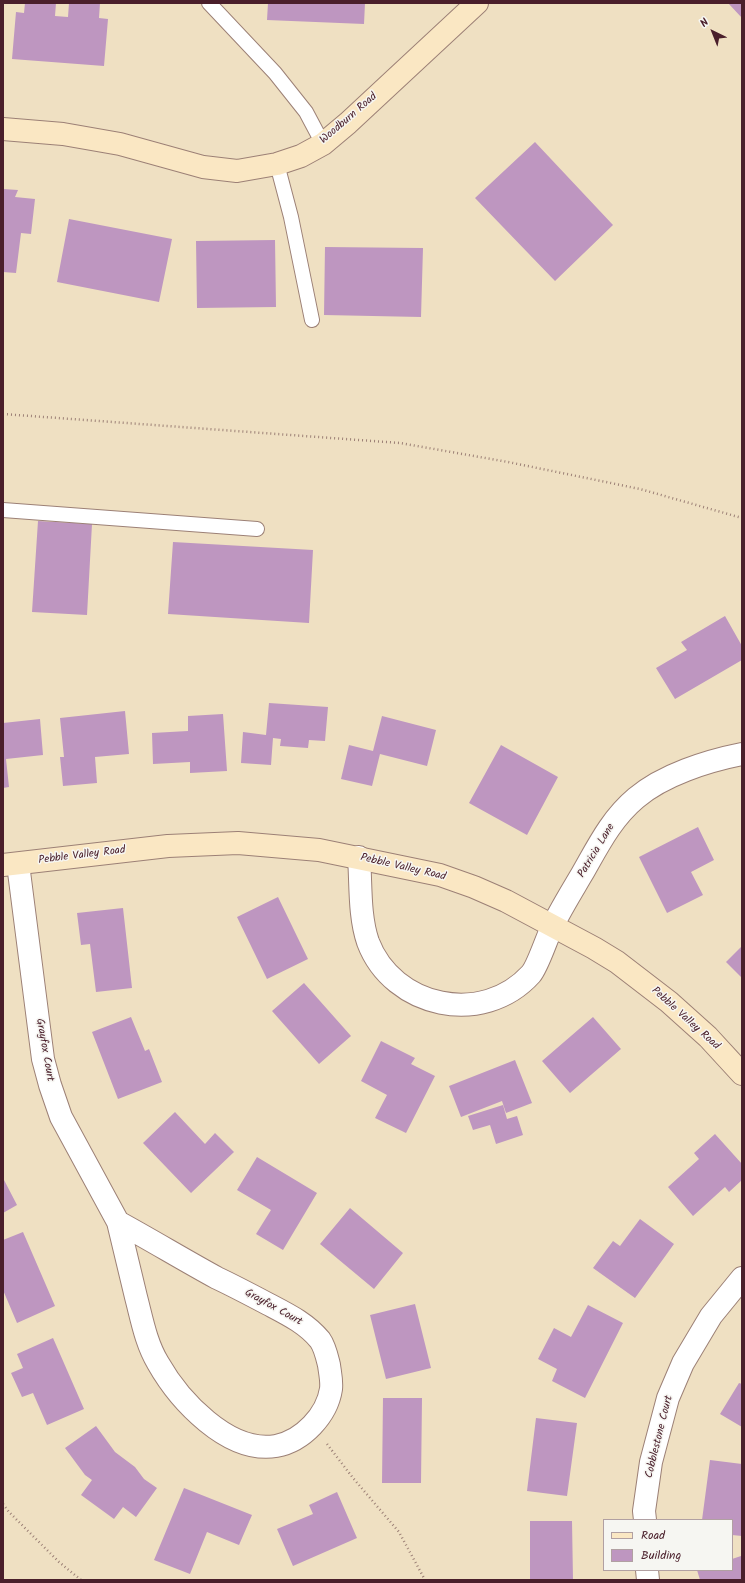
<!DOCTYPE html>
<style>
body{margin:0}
#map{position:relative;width:745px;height:1583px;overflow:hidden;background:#efe0c2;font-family:Kalam,sans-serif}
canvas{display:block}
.frame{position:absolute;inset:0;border:4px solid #4a1f2b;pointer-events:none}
.legend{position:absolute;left:603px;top:1519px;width:130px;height:52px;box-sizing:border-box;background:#f6f6f2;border:1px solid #b1a0a2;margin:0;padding:5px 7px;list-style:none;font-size:12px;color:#4a1f2b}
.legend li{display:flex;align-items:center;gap:8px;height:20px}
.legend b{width:20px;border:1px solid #b1a0a2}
.north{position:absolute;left:693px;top:12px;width:40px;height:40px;-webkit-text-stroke:3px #f6f6f2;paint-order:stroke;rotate:317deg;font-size:11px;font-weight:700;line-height:16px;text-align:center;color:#4a1f2b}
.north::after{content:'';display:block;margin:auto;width:14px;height:18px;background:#4a1f2b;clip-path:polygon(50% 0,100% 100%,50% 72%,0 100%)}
</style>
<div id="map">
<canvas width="745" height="1583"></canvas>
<div class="frame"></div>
<ul class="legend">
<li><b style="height:5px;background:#fae7c3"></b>Road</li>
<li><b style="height:11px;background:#be96c0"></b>Building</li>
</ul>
<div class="north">N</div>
</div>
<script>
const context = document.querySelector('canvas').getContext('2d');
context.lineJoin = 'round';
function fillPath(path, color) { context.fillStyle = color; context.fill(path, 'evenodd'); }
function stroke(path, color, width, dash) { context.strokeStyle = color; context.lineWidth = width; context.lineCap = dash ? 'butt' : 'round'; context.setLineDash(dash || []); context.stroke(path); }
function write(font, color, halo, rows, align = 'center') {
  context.font = font + ' Kalam,sans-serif'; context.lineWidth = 3; context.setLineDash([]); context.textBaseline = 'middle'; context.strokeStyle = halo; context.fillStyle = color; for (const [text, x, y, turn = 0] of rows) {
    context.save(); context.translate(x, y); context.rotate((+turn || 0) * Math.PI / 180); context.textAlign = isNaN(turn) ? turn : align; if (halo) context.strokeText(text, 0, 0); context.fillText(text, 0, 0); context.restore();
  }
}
fillPath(new Path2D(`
 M 25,3 L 56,3 L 55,16 L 68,17 L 69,3 L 100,3 L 99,18 L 108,19 L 104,66 L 12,59 L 16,12 L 24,13 Z
 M 268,3 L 365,3 L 364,24 L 267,20 Z
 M 728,3 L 742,3 L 742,18 Z
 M 535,142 L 613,225 L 555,281 L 475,198 Z
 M 3,189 L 18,190 L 15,197 L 35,199 L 31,234 L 21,233 L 16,273 L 3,272 Z
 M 69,219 L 172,239 L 159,302 L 57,282 Z
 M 275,240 L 276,307 L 197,308 L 196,241 Z
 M 325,247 L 423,248 L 421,317 L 324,315 Z
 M 38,521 L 92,524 L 87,615 L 32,612 Z
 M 173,542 L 313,550 L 309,623 L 168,614 Z
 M 725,616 L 742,646 L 742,660 L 675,699 L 656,668 L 687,650 L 681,642 Z
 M 269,703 L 328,707 L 325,741 L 309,740 L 308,748 L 280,746 L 281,739 L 273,738 L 271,765 L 241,763 L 243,732 L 266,735 Z
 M 125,711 L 129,754 L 95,757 L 97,783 L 63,786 L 60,757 L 64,757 L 60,718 Z
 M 223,714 L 227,771 L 190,773 L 190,762 L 153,764 L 152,733 L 188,731 L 188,716 Z
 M 382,716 L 436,730 L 427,766 L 380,754 L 372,786 L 341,779 L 349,745 L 373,751 Z
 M 40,719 L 43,755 L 6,759 L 9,787 L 3,788 L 3,723 Z
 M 501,745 L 558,777 L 527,835 L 469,803 Z
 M 698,827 L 714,860 L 691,872 L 703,895 L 667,913 L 639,857 Z
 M 278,897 L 308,959 L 267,979 L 237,917 Z
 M 123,908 L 132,988 L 96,992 L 90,944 L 81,945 L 77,913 Z
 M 742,946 L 742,978 L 726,962 Z
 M 304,983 L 351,1036 L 319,1064 L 272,1011 Z
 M 131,1017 L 145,1051 L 149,1049 L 162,1082 L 118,1099 L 92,1032 Z
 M 593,1017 L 621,1049 L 570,1093 L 542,1061 Z
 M 381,1041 L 415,1058 L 411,1064 L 435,1076 L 406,1133 L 375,1118 L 387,1095 L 361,1081 Z
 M 515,1060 L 532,1103 L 506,1113 L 502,1101 L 461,1117 L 449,1086 Z
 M 503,1105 L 507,1119 L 517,1116 L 523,1135 L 496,1144 L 490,1125 L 473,1130 L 468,1116 Z
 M 175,1112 L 205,1144 L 215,1133 L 234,1152 L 191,1193 L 143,1143 Z
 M 715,1134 L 742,1164 L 742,1180 L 729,1192 L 725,1187 L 693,1216 L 668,1187 L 699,1159 L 694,1153 Z
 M 257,1157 L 317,1193 L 283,1250 L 256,1234 L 271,1210 L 237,1190 Z
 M 3,1178 L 17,1205 L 3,1213 Z
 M 350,1208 L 403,1253 L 374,1289 L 320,1244 Z
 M 640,1219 L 674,1244 L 635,1298 L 593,1268 L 613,1241 L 620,1246 Z
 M 23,1232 L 55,1306 L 17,1323 L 3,1290 L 3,1240 Z
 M 415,1304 L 431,1368 L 386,1379 L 370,1315 Z
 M 588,1305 L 623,1323 L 585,1398 L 552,1381 L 557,1369 L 538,1359 L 554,1328 L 571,1337 Z
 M 53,1338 L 84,1409 L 47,1425 L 33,1393 L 22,1397 L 11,1373 L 23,1368 L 17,1354 Z
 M 739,1383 L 742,1384 L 742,1427 L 720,1414 Z
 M 383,1398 L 422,1398 L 421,1483 L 382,1483 Z
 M 536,1418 L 577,1423 L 567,1496 L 527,1491 Z
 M 96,1426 L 115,1452 L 135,1467 L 144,1479 L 157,1488 L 136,1517 L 123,1507 L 114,1519 L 81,1495 L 92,1480 L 85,1475 L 65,1448 Z
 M 710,1460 L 742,1464 L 742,1536 L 732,1535 L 732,1520 L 702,1520 Z
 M 184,1488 L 252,1515 L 239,1545 L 207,1532 L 190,1574 L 154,1560 Z
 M 337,1492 L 357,1538 L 293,1566 L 277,1529 L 313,1514 L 309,1505 Z
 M 530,1521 L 572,1521 L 573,1580 L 530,1580 Z
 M 741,1556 L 742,1580 L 700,1580 L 697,1570 L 732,1570 L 732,1559 Z`), '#be96c0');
const lane = new Path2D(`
 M 209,3 L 275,73 L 306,112 L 323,144
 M 277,164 L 291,217 L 312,320
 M 3,510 L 257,529`);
const street = new Path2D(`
 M 359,857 C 361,884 359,916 368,942 C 393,1008 483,1027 531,974 C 538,966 547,937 553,925 C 562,907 572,891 582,874 C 598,846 611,819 636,798 C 663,775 707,761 742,754
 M 18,864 L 43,1059 L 50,1085 L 61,1117 L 118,1222
 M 118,1222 C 151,1240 184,1260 217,1278 C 234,1286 251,1295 268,1304 C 287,1314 306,1323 320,1340 C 325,1347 327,1357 329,1365 C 330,1373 332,1381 331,1389 C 327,1415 303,1441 276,1446 C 228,1454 179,1400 158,1363 C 146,1343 142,1320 136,1297 C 130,1272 124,1247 118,1222 Z
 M 645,1520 L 644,1511 L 651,1462 L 668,1398 L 683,1363 L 711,1316 L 742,1278
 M 647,1570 L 648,1580`);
const secondary = new Path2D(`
 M 3,129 L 63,134 L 120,144 L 203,167 L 237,171 L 277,164 L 301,156 L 323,144 L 348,123 L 477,3
 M 3,865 L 168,846 L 238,843 L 319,850 L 440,875 L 474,887 L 506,901 L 594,948 L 617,962 L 669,1002 L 708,1037 L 742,1074`);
stroke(lane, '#9c8076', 16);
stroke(street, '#9c8076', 24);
stroke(secondary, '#9c8076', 24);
stroke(new Path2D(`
 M 3,414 L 400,443 L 508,462 L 640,489 L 742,518
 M 327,1444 L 353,1478 L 399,1532 L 425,1580
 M 3,1504 L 9,1512 L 59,1562 L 81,1580`), '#9c8076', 2.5, [1, 3]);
stroke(lane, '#fff', 14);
stroke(street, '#fff', 22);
stroke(secondary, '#fae7c3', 22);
write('11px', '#4a1f2b', '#f6f6f2', [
 ["Woodburn Road",349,119,-41],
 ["Patricia Lane",597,851,-59],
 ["Pebble Valley Road",82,856,-7],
 ["Pebble Valley Road",403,868,13],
 ["Pebble Valley Road",685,1019,42],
 ["Grayfox Court",44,1050,80],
 ["Grayfox Court",273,1308,29],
 ["Cobblestone Court",660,1437,-76]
]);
</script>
